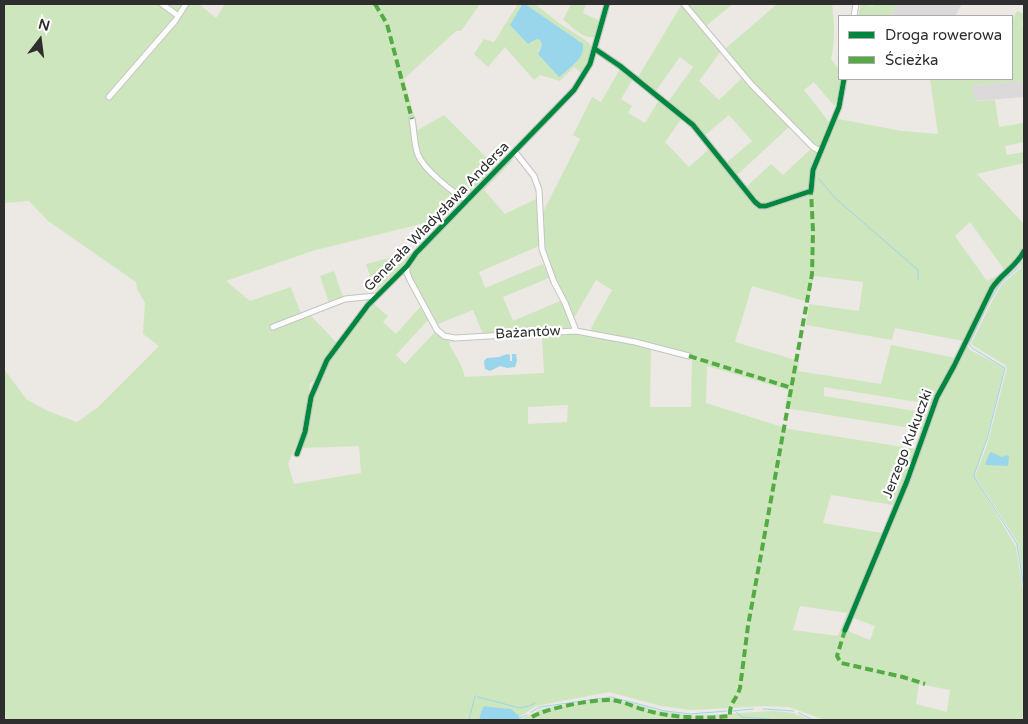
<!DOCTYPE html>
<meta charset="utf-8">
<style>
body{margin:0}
#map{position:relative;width:1028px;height:724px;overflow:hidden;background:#ece8e4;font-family:"Varela Round",sans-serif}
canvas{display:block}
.frame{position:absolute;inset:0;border:5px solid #2e2e2e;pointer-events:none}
.legend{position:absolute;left:838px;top:15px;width:175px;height:65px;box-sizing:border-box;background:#fff;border:1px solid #ababab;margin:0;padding:6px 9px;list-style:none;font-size:15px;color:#2e2e2e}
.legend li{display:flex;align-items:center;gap:10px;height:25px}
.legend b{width:25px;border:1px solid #ababab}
.north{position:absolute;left:15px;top:15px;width:50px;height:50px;-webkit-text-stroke:4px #fff;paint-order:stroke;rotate:15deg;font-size:14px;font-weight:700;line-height:20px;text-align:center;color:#2e2e2e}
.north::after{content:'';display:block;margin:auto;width:18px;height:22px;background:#2e2e2e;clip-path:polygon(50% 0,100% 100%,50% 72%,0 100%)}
</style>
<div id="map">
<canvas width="1028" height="724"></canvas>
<div class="frame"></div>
<ul class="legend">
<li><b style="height:6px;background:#00873e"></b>Droga rowerowa</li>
<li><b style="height:6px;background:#54ab44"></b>Ścieżka</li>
</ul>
<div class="north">N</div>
</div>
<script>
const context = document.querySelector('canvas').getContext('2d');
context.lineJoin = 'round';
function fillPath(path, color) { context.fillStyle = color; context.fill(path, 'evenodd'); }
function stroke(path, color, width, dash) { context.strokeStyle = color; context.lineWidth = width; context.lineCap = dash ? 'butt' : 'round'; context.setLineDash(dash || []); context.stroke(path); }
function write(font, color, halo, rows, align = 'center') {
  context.font = font + ' "Varela Round",sans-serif'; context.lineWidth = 4.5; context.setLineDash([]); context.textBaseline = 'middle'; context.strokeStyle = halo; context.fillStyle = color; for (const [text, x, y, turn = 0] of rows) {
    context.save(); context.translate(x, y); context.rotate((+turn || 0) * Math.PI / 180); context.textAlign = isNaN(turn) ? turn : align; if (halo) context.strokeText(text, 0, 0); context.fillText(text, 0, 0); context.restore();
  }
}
fillPath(new Path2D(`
 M 897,4 L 962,4 L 955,16 L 898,16 L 891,14 Z
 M 1024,81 L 1024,97 L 975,101 L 972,85 Z`), '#dcd9db');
fillPath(new Path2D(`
 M 4,4 L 199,4 L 216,18 L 225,4 L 480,4 L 461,31 L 456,31 L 404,79 L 418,130 L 444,115 L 495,166 L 449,217 L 312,251 L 226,281 L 250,301 L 291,287 L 301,314 L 310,315 L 337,343 L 324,362 L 316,378 L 310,384 L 303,429 L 288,464 L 294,484 L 361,473 L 359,446 L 303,448 L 312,400 L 325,366 L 372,302 L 388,316 L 383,322 L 396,334 L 420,307 L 428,320 L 396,355 L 405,364 L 435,332 L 442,338 L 451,342 L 449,344 L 461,365 L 465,377 L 544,373 L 542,337 L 544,335 L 578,333 L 592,335 L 591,328 L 612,290 L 596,280 L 574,318 L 556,282 L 546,253 L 542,214 L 580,139 L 573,135 L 592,97 L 601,102 L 620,69 L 633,79 L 621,99 L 632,106 L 628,113 L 645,123 L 659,100 L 682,118 L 665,142 L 689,167 L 710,148 L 758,207 L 808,194 L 814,195 L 814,171 L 833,124 L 838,119 L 902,131 L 938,134 L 930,79 L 1012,79 L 1012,20 L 1017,11 L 1024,14 L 1022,26 L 1024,27 L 1024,81 L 972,85 L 975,101 L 995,100 L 999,127 L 1023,123 L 1024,142 L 1005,146 L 1007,155 L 1024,152 L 1024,163 L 977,174 L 1024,224 L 1024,247 L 1017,261 L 1019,264 L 1024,260 L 1024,581 L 1018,543 L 975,476 L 987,445 L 1007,368 L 1005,365 L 971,344 L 992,301 L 1002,284 L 1022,267 L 1020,264 C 999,280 988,301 977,324 C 973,331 969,338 967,345 L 970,350 L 1003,367 L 1004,370 L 986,441 L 974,476 L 1016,547 L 1024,596 L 1024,720 L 825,720 L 789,707 L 764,706 L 691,710 L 661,706 L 609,692 L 536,706 L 520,717 L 505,708 L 484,706 L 481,711 L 479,720 L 4,720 L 4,369 L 27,400 L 48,411 L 77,422 L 97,408 L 159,346 L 143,334 L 145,303 L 137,289 L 136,282 L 48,221 L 29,201 L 4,203 ZM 970,222 L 1005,271 L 987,281 L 955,236 ZM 814,276 L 863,282 L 859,311 L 809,304 L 806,325 L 892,340 L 895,328 L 963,341 L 956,358 L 891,345 L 881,384 L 798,371 L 799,361 L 735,342 L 752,286 L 808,302 ZM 651,348 L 692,359 L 691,407 L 650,407 ZM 707,366 L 788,390 L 785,408 L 923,430 L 916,449 L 789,429 L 706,403 ZM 824,387 L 930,404 L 927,413 L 824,396 ZM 568,405 L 567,422 L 528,424 L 528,407 ZM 831,495 L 893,505 L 882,533 L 823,523 ZM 800,606 L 847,613 L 838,636 L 793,630 ZM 853,618 L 875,626 L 870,640 L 848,631 ZM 919,684 L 950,690 L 947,712 L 916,704 Z
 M 518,4 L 535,4 L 559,23 L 588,42 L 592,47 L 586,67 L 582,74 L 574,67 L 560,81 L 540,75 L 534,80 L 505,47 L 488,67 L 474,54 L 484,39 L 494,42 ZM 542,16 L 550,22 L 577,62 L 561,76 L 538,52 L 542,45 L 540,40 L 537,38 L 531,44 Z
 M 571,4 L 586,4 L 583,13 L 600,21 L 597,33 L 594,37 C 582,39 572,26 563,20 Z
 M 682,4 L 721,51 L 699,81 L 719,100 L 743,77 L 790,126 L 736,176 L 726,163 L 752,141 L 729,115 L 704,136 L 668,102 L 693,67 L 680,57 L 655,92 L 638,77 Z
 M 688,4 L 733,4 L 706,26 Z
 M 777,4 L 832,4 C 835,23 835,40 831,59 L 839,69 L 839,79 L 842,79 L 840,94 L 834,106 L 814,82 L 804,90 L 830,123 L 820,146 L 814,146 L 749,80 L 725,49 Z
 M 861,4 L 873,6 L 874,4 L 897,4 L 891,14 L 898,16 L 858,16 Z
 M 812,148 L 817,153 L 811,174 L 809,189 L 806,191 L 765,205 L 758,204 L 745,188 L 771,164 L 783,175 Z
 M 511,160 L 513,160 L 484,190 L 505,214 L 538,198 L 539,246 L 479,272 L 485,288 L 543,264 L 549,278 L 503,297 L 513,321 L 562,300 L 571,328 L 567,330 L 483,334 L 473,310 L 438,324 L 411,279 C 408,271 409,266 413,258 Z
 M 415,251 L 406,264 L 375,291 L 366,264 Z
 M 334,271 L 343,297 L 329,303 L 320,276 Z
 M 609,698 L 656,710 L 692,716 L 772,711 L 793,713 L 811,720 L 520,720 L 541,709 Z`), '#cee6be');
fillPath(new Path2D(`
 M 525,4 L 583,44 C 585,59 570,67 561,76 L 559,77 L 538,54 L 542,45 L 540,40 L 537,39 L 528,44 L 510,25 L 522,5 Z
 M 507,354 L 510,355 L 510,361 L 512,361 L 512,354 L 516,354 L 517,361 L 515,367 L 507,368 L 500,366 L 490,371 L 485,369 L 484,361 L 487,358 L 499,357 Z
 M 991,452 L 1002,457 L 1007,455 L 1009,457 L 1008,466 L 985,465 L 989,454 Z
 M 484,706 L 511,709 L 519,716 L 520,720 L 479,720 L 481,711 Z`), '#99d6ec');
stroke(new Path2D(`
 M 819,179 L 835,198 L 918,270 L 918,279
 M 1020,266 L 1001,283 L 989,302 L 969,344 L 972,348 L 1005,368 L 987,439 L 974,475 L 975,478 L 1017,544 L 1024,588
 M 478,697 L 520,708 L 529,706 L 535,703
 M 763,709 L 794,711
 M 732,711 L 753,709
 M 735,711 L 742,717 L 769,719
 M 531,712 L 540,707 L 611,697 L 665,711 L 691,714 L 727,711
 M 799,713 L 813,720
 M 520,718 L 527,715
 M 469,720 L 475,696 L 476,696
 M 771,720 L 772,720`), '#99d6ec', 1);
const minor = new Path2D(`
 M 162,4 L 177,15
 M 684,4 L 751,84 L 813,147 L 820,151
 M 854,16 L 856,4
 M 595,49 L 620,66 L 693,125 L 755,202 L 760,206 L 766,206 L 811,191 L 813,170 L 839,107 L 844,79
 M 109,97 L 175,21 L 186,4
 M 412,119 C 414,130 414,144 418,155 C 424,169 453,194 468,200
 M 515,152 L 534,176 L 539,190 L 542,249 L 554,282 L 565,303 L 576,331
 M 407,266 L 407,273 L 410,280 L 437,330 L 444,336 L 455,338 L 576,331 L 635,342 L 689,356
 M 273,327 L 345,299 L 375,296
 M 297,454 L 305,432 L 311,397 L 327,360 L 368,305 L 407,266 L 416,253 L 574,90 L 590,64 L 607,4
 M 845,630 L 907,481 L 937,397 L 954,366 L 992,288 C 1001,274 1017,266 1024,251`);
stroke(minor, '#c5c4c5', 7);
stroke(minor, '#fcfcfb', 5);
stroke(new Path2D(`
 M 375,4 L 387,24 L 412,119
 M 689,356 L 792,388
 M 845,630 L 837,656 L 841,663 L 903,677 L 925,684
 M 532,717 C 546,708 595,699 611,700 C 623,701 634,707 645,710 C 672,718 702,719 730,716 C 729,703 736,701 740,688 L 748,626 L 812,274 L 813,231 L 811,191`), '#54ab44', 4, [8, 4]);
stroke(new Path2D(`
 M 595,49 L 620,66 L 693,125 L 755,202 L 760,206 L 766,206 L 811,191 L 813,170 L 839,107 L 844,79
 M 297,454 L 305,432 L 311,397 L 327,360 L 368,305 L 407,266 L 416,253 L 574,90 L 590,64 L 607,4
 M 845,630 L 907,481 L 937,397 L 954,366 L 992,288 C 1001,274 1017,266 1024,251`), '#00873e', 5);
write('14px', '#2e2e2e', '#fff', [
 ["Generała Władysława Andersa",437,217,-46],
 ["Bażantów",528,333,-3],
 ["Jerzego Kukuczki",908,444,-69]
]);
</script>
